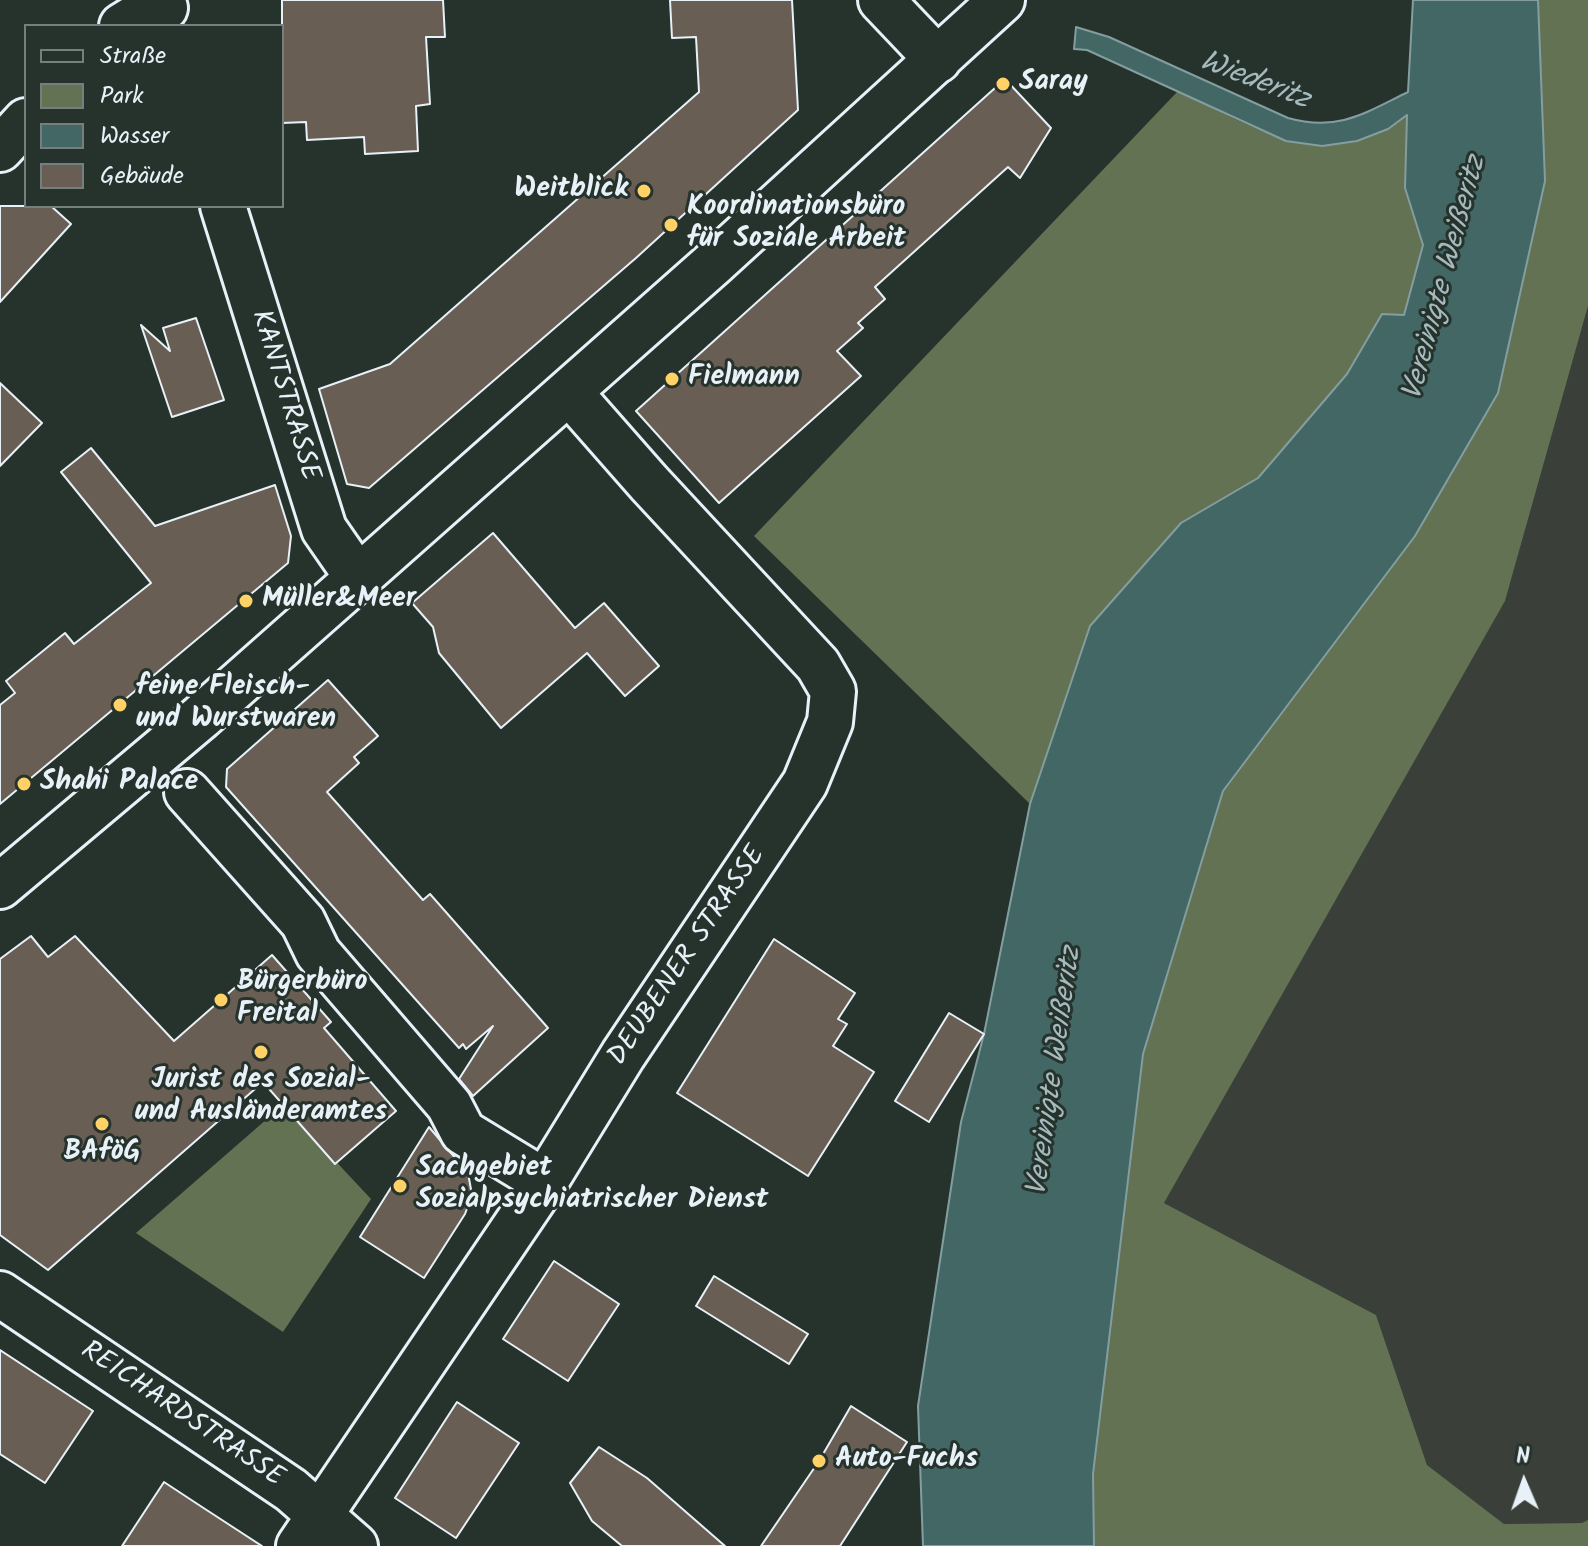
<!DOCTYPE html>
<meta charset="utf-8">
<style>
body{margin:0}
#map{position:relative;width:1588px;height:1546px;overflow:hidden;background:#26332d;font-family:Kalam,sans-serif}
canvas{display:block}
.legend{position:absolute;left:24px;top:24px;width:260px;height:184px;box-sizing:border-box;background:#26332d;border:2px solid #747f7e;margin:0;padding:10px 14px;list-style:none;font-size:24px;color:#e8f1f8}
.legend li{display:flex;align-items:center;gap:16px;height:40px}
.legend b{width:40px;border:2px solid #747f7e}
.north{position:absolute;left:1484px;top:1442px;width:80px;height:80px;-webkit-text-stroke:6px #26332d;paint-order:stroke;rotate:358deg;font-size:22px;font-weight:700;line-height:32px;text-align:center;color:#e8f1f8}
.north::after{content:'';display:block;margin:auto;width:28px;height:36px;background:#e8f1f8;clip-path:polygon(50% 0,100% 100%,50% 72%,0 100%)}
</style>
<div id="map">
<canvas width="1588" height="1546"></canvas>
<ul class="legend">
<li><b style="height:10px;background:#26332d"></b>Straße</li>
<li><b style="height:22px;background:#637253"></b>Park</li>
<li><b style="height:22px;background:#426765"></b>Wasser</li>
<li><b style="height:22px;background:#695e54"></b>Gebäude</li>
</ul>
<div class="north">N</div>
</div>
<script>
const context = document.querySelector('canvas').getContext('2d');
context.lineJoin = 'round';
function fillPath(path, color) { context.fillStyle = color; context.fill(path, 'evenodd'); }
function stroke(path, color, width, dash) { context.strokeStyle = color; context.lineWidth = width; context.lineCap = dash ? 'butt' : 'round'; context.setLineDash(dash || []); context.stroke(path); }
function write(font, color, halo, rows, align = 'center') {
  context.font = font + ' Kalam,sans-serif'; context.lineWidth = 6; context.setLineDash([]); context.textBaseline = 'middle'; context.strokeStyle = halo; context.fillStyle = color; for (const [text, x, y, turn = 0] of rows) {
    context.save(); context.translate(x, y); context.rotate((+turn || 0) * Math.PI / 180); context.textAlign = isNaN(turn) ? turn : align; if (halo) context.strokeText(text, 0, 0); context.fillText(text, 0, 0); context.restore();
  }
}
fillPath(new Path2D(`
 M 1588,306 L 1588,1520 L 1583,1523 L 1504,1524 L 1427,1465 L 1376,1315 L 1164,1203 L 1505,601 Z`), '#3a4039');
fillPath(new Path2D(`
 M 1538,0 L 1588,0 L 1588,306 L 1505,601 L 1164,1203 L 1376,1315 L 1427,1465 L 1504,1524 L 1582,1523 L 1588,1520 L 1588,1546 L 1094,1546 L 1093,1474 L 1143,1054 L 1223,791 L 1309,674 L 1545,181 Z
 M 1178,91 C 1256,128 1326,177 1407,114 L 1405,188 L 1423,245 L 1404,315 L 1382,314 L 1347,374 L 1258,478 L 1181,523 L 1091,626 L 1030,804 L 754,536 Z
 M 283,1105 L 371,1199 L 283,1332 L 136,1233 Z`), '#637253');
const water = new Path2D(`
 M 1413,0 L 1538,0 L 1545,181 L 1498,393 L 1415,536 L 1223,791 L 1143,1054 L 1093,1474 L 1094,1546 L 923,1546 L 918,1406 L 961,1122 L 984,1034 L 1030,804 L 1090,626 L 1181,523 L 1258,478 L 1347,374 L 1382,314 L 1404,315 L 1423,245 L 1405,188 L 1407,115 L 1388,129 L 1357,141 L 1322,146 L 1286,141 L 1087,50 L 1074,49 L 1076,27 L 1109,37 L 1288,118 C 1338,132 1365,113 1408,92 Z`);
fillPath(water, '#426765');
stroke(water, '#849ea0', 2);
const building = new Path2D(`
 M 282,0 L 443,0 L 445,37 L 426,37 L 430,104 L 416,106 L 418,151 L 365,154 L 364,137 L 307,140 L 306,122 L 282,123 Z
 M 670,0 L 792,0 L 798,110 L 636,258 L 369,488 L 347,484 L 319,389 L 390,364 L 699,92 L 696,37 L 672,38 Z
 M 1005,79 L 1051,128 L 1020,178 L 1008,167 L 875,287 L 885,299 L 858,323 L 863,328 L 837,351 L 861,376 L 719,503 L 636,411 Z
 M 0,206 L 51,206 L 71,224 L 0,302 Z
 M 196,318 L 224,400 L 172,417 L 141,325 L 170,351 L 163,328 Z
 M 0,383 L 42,423 L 0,466 Z
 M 91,448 L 155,526 L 275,485 L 291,536 L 288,563 L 0,804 L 0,705 L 15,693 L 6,681 L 65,633 L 74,644 L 151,583 L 61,472 Z
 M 493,533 L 575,628 L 604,603 L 659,666 L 625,696 L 587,653 L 501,728 L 439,653 L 433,627 L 412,603 Z
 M 328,680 L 378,736 L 354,757 L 359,763 L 327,792 L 423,900 L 430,894 L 548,1028 L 473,1096 L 459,1079 L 493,1026 L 466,1049 L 463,1044 L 459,1048 L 226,787 L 227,769 Z
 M 31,936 L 48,957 L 75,936 L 174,1041 L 272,955 L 331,1022 L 324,1028 L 396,1111 L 335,1164 L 263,1082 L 48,1270 L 0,1235 L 0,959 Z
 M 774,939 L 855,993 L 838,1019 L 847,1024 L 833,1046 L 874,1072 L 808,1176 L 677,1093 Z
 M 949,1013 L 984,1034 L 929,1122 L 895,1101 Z
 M 429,1127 L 468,1173 L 472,1195 L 465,1214 L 424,1278 L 360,1237 Z
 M 554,1261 L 619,1304 L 568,1381 L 503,1339 Z
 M 714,1276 L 808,1334 L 789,1364 L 696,1306 Z
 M 0,1350 L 93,1411 L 45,1483 L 0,1454 Z
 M 457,1402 L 519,1443 L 456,1538 L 395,1498 Z
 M 851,1406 L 907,1442 L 840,1546 L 761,1546 L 819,1461 Z
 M 599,1447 L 647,1478 L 725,1546 L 622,1546 L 592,1521 L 570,1483 Z
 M 164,1482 L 202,1507 L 262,1546 L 122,1546 Z`);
fillPath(building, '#695e54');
stroke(building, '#e8f1f8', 2);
const minor = new Path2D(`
 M 881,0 L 938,60
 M 122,26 L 138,16 L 165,8
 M 0,149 L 26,121
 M 223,206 L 324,529 L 358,578
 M 187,792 L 303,922 L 318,953 L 449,1105 L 463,1132 L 545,1182
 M 0,1294 L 291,1490 L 355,1546
 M 299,1546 L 545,1182 L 623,1055 L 805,783 L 830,722 L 833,691 L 818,665 L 649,483 L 569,392`);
const tertiary = new Path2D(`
 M 0,886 L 201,717 L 714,263 L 1002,0`);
stroke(minor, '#e8f1f8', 50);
stroke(tertiary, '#e8f1f8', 50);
stroke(minor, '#26332d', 44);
stroke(tertiary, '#26332d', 44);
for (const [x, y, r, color] of [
 [1003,84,8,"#ffd166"],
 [644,191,8,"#ffd166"],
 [671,225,8,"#ffd166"],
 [672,379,8,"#ffd166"],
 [246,601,8,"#ffd166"],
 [120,705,8,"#ffd166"],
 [24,784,8,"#ffd166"],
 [221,1000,8,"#ffd166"],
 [261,1052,8,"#ffd166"],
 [102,1124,8,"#ffd166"],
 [400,1186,8,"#ffd166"],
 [819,1461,8,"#ffd166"]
]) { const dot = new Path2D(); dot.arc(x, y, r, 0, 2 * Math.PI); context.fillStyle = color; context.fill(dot); stroke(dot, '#26332d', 3); }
write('bold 28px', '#e8f1f8', '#26332d', [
 ["Saray",1019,84],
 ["Weitblick",628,191,"right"],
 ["Koordinationsbüro",687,209],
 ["für Soziale Arbeit",687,241],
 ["Fielmann",688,379],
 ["Müller&Meer",262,601],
 ["feine Fleisch-",136,689],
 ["und Wurstwaren",136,721],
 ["Shahi Palace",40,784],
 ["Bürgerbüro",237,984],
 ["Freital",237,1016],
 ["Jurist des Sozial-",261,1082,"center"],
 ["und Ausländeramtes",261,1114,"center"],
 ["BAföG",102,1154,"center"],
 ["Sachgebiet",416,1170],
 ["Sozialpsychiatrischer Dienst",416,1202],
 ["Auto-Fuchs",835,1461]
], 'left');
write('28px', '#e8f1f8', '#26332d', [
 ["KANTSTRASSE",283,396,73],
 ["DEUBENER STRASSE",689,957,-56],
 ["REICHARDSTRASSE",181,1416,34]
]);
write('italic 30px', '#a6babd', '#26332d', [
 ["Wiederitz",1254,83,21],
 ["Vereinigte Weißeritz",1447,279,-75],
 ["Vereinigte Weißeritz",1057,1072,-82]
]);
</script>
